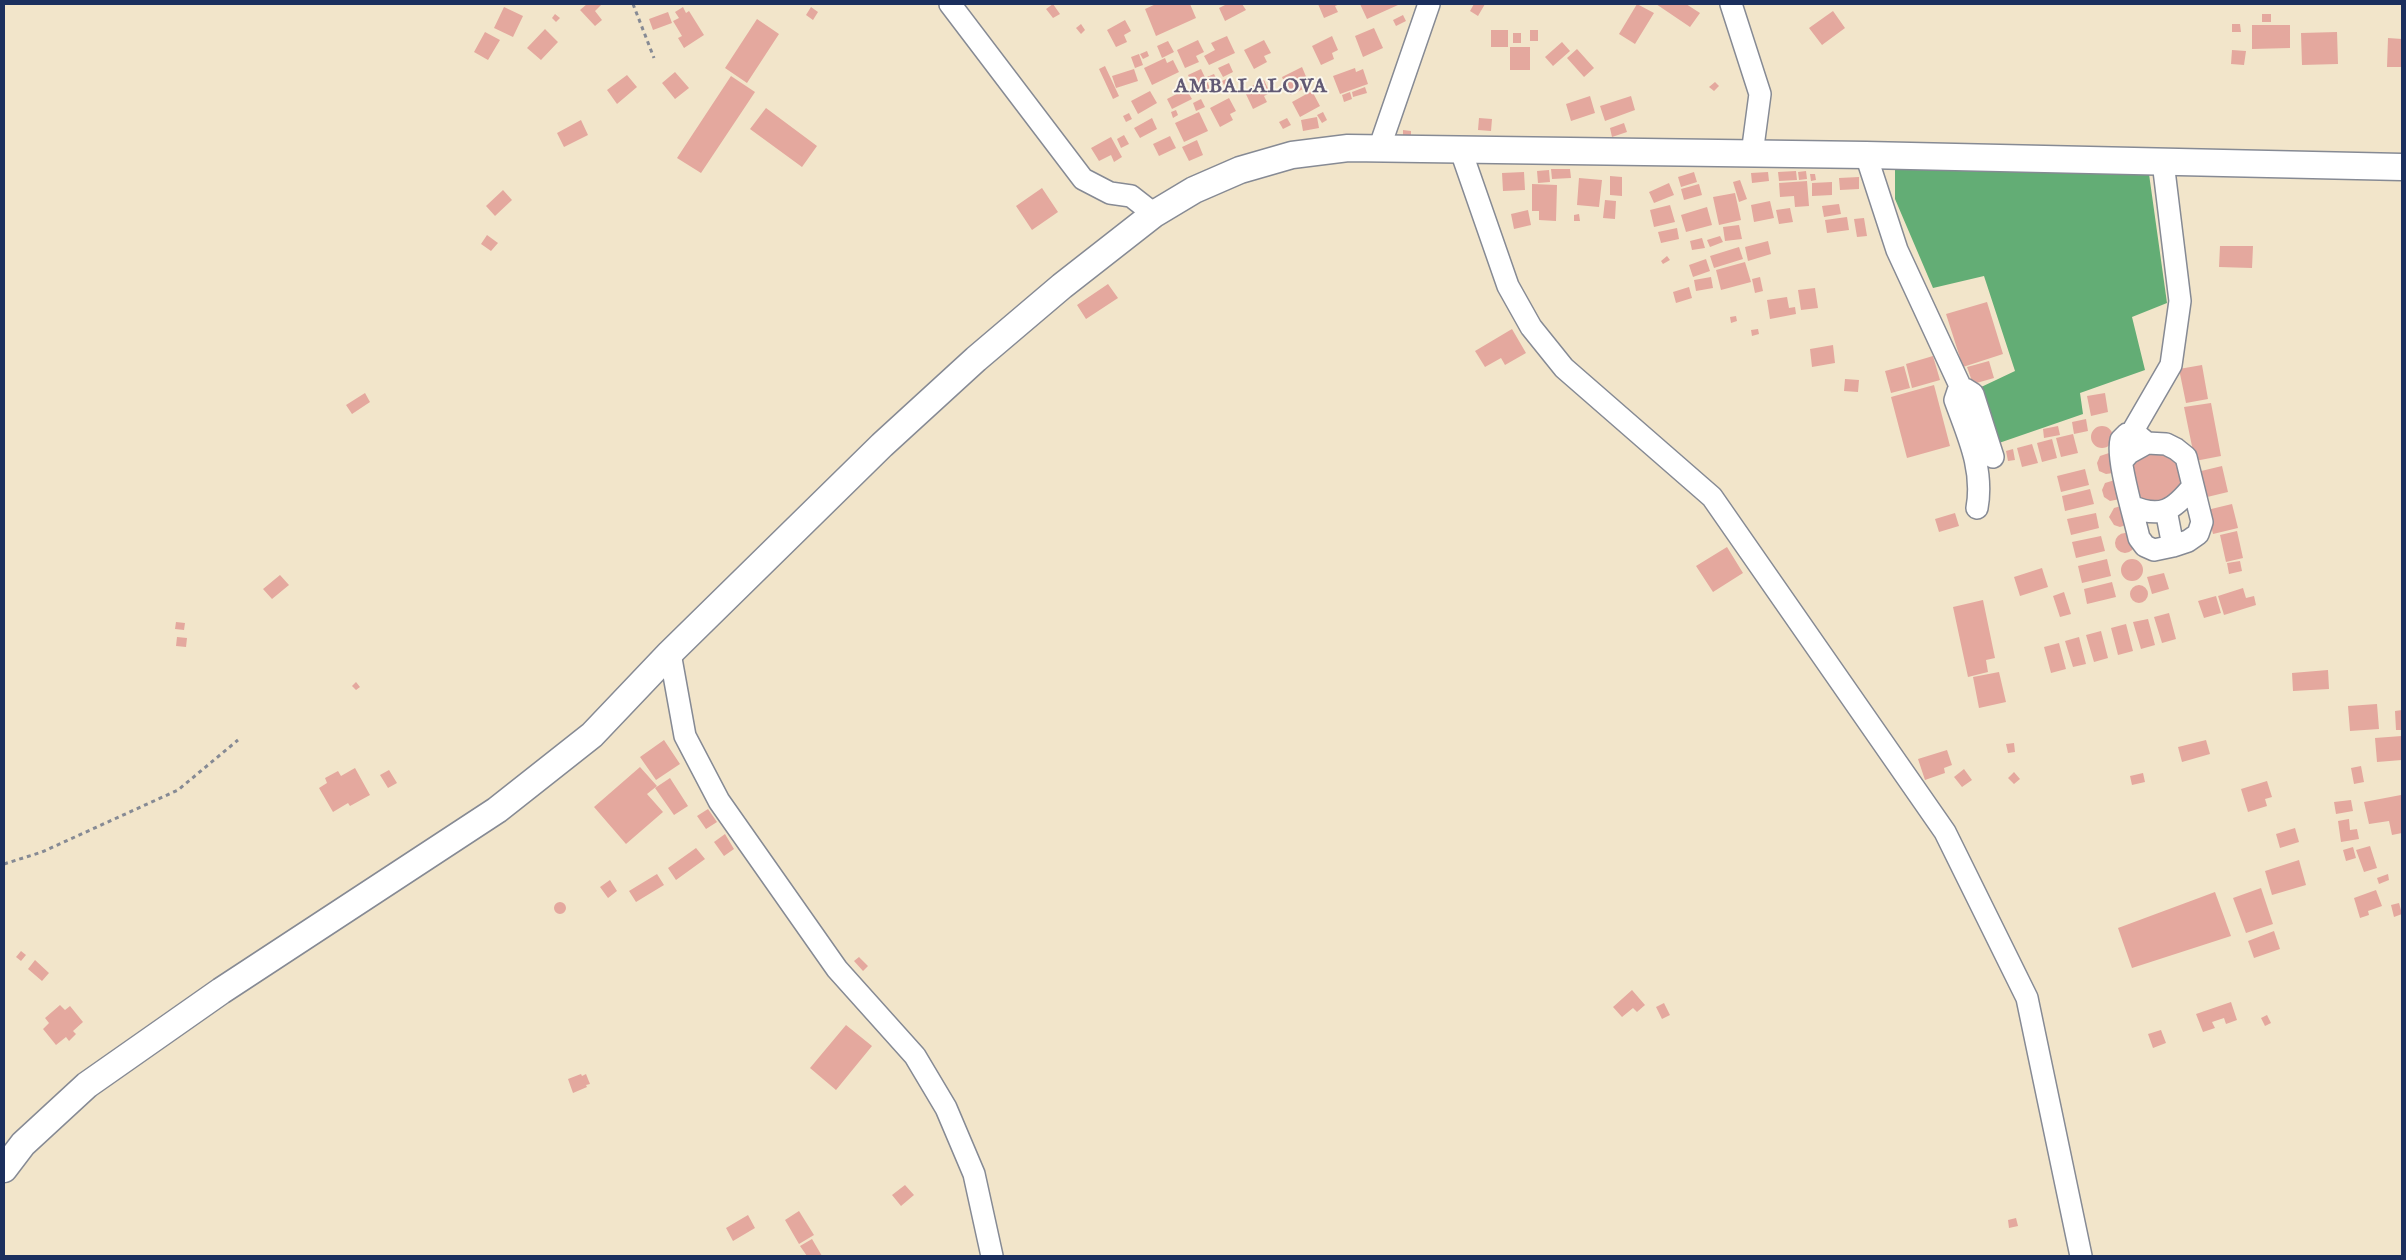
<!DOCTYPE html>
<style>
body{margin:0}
#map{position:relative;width:2406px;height:1260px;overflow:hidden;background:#f2e5ca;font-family:"IM FELL English",serif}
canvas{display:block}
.frame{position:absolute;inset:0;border:5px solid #1b2f5e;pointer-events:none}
</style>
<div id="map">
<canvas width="2406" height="1260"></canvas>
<div class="frame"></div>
</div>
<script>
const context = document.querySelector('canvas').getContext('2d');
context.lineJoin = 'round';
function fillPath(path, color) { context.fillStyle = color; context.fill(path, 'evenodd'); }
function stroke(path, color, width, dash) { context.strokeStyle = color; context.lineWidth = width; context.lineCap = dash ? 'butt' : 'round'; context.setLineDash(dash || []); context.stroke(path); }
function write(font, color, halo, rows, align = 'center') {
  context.font = font + ' "IM FELL English",serif'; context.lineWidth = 4; context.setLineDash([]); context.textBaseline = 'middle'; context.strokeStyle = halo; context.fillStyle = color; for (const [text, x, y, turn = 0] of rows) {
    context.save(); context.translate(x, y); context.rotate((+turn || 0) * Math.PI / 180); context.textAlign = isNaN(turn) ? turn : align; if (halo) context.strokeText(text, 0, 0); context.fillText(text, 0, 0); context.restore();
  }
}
fillPath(new Path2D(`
 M 1895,169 L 2149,174 L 2167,303 L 2132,317 L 2145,370 L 2080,393 L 2083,414 L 1999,443 L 1977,389 L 2015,371 L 1984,276 L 1933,288 L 1895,199 Z`), '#63ad75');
fillPath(new Path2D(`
 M 587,4 L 602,4 L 595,11 L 602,20 L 595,26 L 580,10 Z
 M 1053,4 L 1060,14 L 1053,18 L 1046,9 Z
 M 1156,4 L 1190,4 L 1196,18 L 1156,36 L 1145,9 Z
 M 1227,4 L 1242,4 L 1246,10 L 1225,21 L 1219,8 Z
 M 1318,4 L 1340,4 L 1335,6 L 1338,12 L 1324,18 Z
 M 1360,4 L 1397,4 L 1398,5 L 1367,19 Z
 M 1474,4 L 1485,4 L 1478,16 L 1470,11 Z
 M 1637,4 L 1654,13 L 1635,44 L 1619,34 Z
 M 1656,4 L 1686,4 L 1700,13 L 1690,27 Z
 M 504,7 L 523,16 L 513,37 L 494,28 Z
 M 683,7 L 686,13 L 689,11 L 704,35 L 684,48 L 678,38 L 682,36 L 673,21 L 679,18 L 675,12 Z
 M 811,7 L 818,12 L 813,20 L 806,15 Z
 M 1833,11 L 1845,28 L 1822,45 L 1809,28 Z
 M 668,12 L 672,23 L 653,30 L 649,19 Z
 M 555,14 L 560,18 L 556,22 L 552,18 Z
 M 2262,14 L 2271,14 L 2271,22 L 2262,22 Z
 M 1403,15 L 1406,21 L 1396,26 L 1393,20 Z
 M 757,19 L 779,34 L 747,83 L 725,68 Z
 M 1125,20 L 1131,31 L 1124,35 L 1127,42 L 1116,47 L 1107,30 Z
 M 1081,24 L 1085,30 L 1081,34 L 1076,28 Z
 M 2232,24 L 2240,24 L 2241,32 L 2232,32 Z
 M 2252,25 L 2290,25 L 2290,48 L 2252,49 Z
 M 1374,28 L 1383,48 L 1363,57 L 1355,36 Z
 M 545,29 L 558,42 L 541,60 L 527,48 Z
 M 1491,30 L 1508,30 L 1508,47 L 1491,47 Z
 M 1530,30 L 1538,30 L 1538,41 L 1530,41 Z
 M 485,32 L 500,40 L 488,60 L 474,52 Z
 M 2337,32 L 2338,64 L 2302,65 L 2301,33 Z
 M 1513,33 L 1521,33 L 1521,43 L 1513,43 Z
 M 1227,36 L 1235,53 L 1209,65 L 1204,56 L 1215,50 L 1211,43 Z
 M 1332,36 L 1338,50 L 1332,53 L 1334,59 L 1321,65 L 1312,46 Z
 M 2388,38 L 2402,39 L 2402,67 L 2387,67 Z
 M 1198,40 L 1204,52 L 1196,56 L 1199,62 L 1185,68 L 1177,50 Z
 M 1264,40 L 1271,53 L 1264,56 L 1267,62 L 1254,69 L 1244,50 Z
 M 1168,41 L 1174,52 L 1162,58 L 1157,46 Z
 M 1562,42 L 1570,51 L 1553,66 L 1545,57 Z
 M 1510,47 L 1530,47 L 1530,70 L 1510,70 Z
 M 1577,49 L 1594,68 L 1584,77 L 1567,58 Z
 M 2232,50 L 2246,51 L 2244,65 L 2231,64 Z
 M 1147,51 L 1149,56 L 1143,59 L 1140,54 Z
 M 1139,54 L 1143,65 L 1135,68 L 1131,57 Z
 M 1165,58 L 1167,63 L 1173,60 L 1179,72 L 1152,85 L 1144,68 Z
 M 1229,63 L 1233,72 L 1223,77 L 1218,68 Z
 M 1105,66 L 1119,96 L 1113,99 L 1099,69 Z
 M 1302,67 L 1310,86 L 1290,95 L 1282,77 Z
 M 1355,68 L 1356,72 L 1363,69 L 1368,84 L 1340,94 L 1333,76 Z
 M 1134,69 L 1138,81 L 1116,88 L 1112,76 Z
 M 1201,69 L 1210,88 L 1197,94 L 1188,75 Z
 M 675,72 L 689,88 L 675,99 L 662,83 Z
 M 1214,74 L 1219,84 L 1212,88 L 1207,77 Z
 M 627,75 L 637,87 L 617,104 L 607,90 Z
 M 731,76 L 755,92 L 701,173 L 677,158 Z
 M 1230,77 L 1235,87 L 1227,91 L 1222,81 Z
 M 1264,80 L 1270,93 L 1264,96 L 1267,102 L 1253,109 L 1244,90 Z
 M 1715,82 L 1719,86 L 1714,91 L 1709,87 Z
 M 1365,87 L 1367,93 L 1353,97 L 1352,92 Z
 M 1186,89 L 1192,99 L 1172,109 L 1167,99 Z
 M 1150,91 L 1157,103 L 1138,114 L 1131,101 Z
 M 1312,91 L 1320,106 L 1300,117 L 1292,102 Z
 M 1350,92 L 1352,99 L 1344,102 L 1342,95 Z
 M 1590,96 L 1595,113 L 1571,121 L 1566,104 Z
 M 1631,96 L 1635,110 L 1605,121 L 1600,106 Z
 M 1229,98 L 1236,111 L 1230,114 L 1233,120 L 1220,127 L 1210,108 Z
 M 1201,99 L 1205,107 L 1196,111 L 1193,103 Z
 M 766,108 L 817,146 L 802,167 L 750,129 Z
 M 1176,110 L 1178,115 L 1173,118 L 1171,112 Z
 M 1199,112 L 1208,131 L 1184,142 L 1175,123 Z
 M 1323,112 L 1327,120 L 1322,123 L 1317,115 Z
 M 1129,113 L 1132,119 L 1126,122 L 1123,116 Z
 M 1317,117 L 1319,128 L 1303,131 L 1301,120 Z
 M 1152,118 L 1157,129 L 1140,138 L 1134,128 Z
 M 1287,118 L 1291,125 L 1283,129 L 1279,122 Z
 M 1479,118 L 1492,119 L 1491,131 L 1478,130 Z
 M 581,120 L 588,135 L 564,147 L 557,133 Z
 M 1624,123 L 1627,132 L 1612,137 L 1610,128 Z
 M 1403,130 L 1411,131 L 1411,137 L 1403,136 Z
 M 1124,135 L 1129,144 L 1121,148 L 1117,139 Z
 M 1170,136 L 1176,148 L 1159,156 L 1153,144 Z
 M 1111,137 L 1122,157 L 1114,162 L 1111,155 L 1099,161 L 1091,148 Z
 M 1197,140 L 1203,155 L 1189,161 L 1182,147 Z
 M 1551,169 L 1570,169 L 1571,178 L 1552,179 Z
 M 1549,170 L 1550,182 L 1538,183 L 1537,171 Z
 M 1796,171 L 1797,180 L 1779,181 L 1778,172 Z
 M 1806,171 L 1807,179 L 1799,180 L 1798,172 Z
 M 1524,172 L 1525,190 L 1503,191 L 1502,173 Z
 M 1694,172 L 1697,182 L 1681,187 L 1678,177 Z
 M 1768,172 L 1769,181 L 1752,183 L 1751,173 Z
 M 1810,174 L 1815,174 L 1816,180 L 1811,181 Z
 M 1610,176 L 1622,177 L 1622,196 L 1610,195 Z
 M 1859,177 L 1859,189 L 1840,190 L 1839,178 Z
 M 1579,178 L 1602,180 L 1599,207 L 1577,205 Z
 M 1740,180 L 1747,199 L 1739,202 L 1733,182 Z
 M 1807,181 L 1809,206 L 1795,207 L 1794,196 L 1780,197 L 1779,183 Z
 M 1832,182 L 1832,195 L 1812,196 L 1812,183 Z
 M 1669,183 L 1674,195 L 1654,203 L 1649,192 Z
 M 1532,184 L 1557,185 L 1556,221 L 1539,220 L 1539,211 L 1532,211 Z
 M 1699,184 L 1702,195 L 1684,200 L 1681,189 Z
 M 1042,188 L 1058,212 L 1032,230 L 1016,206 Z
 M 503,190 L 512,200 L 495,216 L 486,206 Z
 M 1735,193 L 1741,220 L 1719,225 L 1713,197 Z
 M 1605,200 L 1616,201 L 1615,219 L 1603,218 Z
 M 1770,201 L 1774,218 L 1754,222 L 1751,205 Z
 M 1839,204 L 1841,214 L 1824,217 L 1822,206 Z
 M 1670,205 L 1675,222 L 1654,227 L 1650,210 Z
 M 1707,207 L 1712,225 L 1686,232 L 1681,215 Z
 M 1790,208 L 1793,222 L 1779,224 L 1776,210 Z
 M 1528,210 L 1531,225 L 1514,229 L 1511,214 Z
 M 1579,214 L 1580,221 L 1574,221 L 1574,215 Z
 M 1847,217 L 1849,230 L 1827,233 L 1825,220 Z
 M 1864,218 L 1867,236 L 1857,237 L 1854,219 Z
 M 1739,225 L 1742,239 L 1725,241 L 1723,227 Z
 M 1677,228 L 1679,239 L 1661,243 L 1658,232 Z
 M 487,235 L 498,243 L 491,251 L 481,244 Z
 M 1720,236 L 1723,242 L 1710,247 L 1707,240 Z
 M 1702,238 L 1705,248 L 1692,250 L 1690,241 Z
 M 1768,241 L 1771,254 L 1748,261 L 1745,247 Z
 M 2220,246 L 2253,246 L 2252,268 L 2219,267 Z
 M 1739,247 L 1743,259 L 1714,268 L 1710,256 Z
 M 1667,256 L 1670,260 L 1663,264 L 1661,261 Z
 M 1706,259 L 1710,271 L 1693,277 L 1689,265 Z
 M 1745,262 L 1751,282 L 1721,290 L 1716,270 Z
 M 1711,277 L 1713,288 L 1696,291 L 1694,280 Z
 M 1760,277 L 1763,291 L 1755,293 L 1752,279 Z
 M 1108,284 L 1118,298 L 1086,319 L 1077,305 Z
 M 1689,287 L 1692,298 L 1676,303 L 1673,292 Z
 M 1815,288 L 1818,308 L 1801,310 L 1798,290 Z
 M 1787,297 L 1789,308 L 1795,307 L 1796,314 L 1770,319 L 1767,300 Z
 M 1987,302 L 2003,354 L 1963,367 L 1946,314 Z
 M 1736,316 L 1737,321 L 1731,323 L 1730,317 Z
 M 1512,329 L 1526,353 L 1505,365 L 1501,358 L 1485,367 L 1475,351 Z
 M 1758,329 L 1759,334 L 1752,336 L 1751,330 Z
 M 1833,345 L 1835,363 L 1812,367 L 1810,349 Z
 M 1933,356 L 1940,380 L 1912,388 L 1906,364 Z
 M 1989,361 L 1994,378 L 1973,384 L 1967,367 Z
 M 2202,365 L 2208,399 L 2186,403 L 2179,369 Z
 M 1904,366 L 1910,388 L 1891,393 L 1885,371 Z
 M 1845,379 L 1859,380 L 1858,392 L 1844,391 Z
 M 1934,385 L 1950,446 L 1907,458 L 1891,397 Z
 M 365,393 L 370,402 L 352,414 L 346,405 Z
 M 2105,393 L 2108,412 L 2091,416 L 2087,396 Z
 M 2211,403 L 2221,456 L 2195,461 L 2184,407 Z
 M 2086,419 L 2088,431 L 2074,434 L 2072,422 Z
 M2091 437a11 11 0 1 1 22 0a11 11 0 1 1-22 0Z
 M 2058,426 L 2060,435 L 2044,438 L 2043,429 Z
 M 2073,434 L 2078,453 L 2061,457 L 2056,438 Z
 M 2052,439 L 2057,458 L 2042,462 L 2037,443 Z
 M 2032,444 L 2038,463 L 2022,467 L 2017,448 Z
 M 2154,447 L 2172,453 L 2185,479 L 2171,504 L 2135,503 L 2128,459 Z
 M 2013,449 L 2015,460 L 2008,461 L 2006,451 Z
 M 2109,453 L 2113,453 L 2113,473 L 2106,474 L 2099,471 L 2097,463 L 2100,456 Z
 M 2222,466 L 2228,492 L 2203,498 L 2197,472 Z
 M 2085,469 L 2089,485 L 2061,492 L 2057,476 Z
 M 2115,480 L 2120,499 L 2110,501 L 2104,497 L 2102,490 L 2105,483 Z
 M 2090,489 L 2094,504 L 2065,511 L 2062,496 Z
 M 2232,504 L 2238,528 L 2213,534 L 2207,510 Z
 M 2121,506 L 2126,525 L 2120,527 L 2114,525 L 2109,517 L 2114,508 Z
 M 1955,513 L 1959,526 L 1939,532 L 1935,519 Z
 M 2096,513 L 2099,528 L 2071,535 L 2067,519 Z
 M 2237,531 L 2243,558 L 2226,562 L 2220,535 Z
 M2115 543a10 10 0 1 1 20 0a10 10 0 1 1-20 0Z
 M 2101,536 L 2105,551 L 2076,558 L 2072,542 Z
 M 1727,547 L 1743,573 L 1713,592 L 1696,566 Z
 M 2107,559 L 2111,576 L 2082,583 L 2078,566 Z
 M2121 570a11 11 0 1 1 22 0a11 11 0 1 1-22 0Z
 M 2240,561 L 2242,571 L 2229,574 L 2227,563 Z
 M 2042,568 L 2048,587 L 2020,596 L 2014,577 Z
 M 2164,573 L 2169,589 L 2152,594 L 2147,577 Z
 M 280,575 L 289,585 L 272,599 L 263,589 Z
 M 2112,582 L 2116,597 L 2087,604 L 2084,589 Z
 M2130 594a9 9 0 1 1 18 0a9 9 0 1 1-18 0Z
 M 2243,588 L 2246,598 L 2254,596 L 2256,605 L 2224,615 L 2218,596 Z
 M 2064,592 L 2071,614 L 2060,617 L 2053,596 Z
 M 2216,596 L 2221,613 L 2204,618 L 2198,601 Z
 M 1983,600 L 1995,658 L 1986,660 L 1988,672 L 1968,677 L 1953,607 Z
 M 2169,613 L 2176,639 L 2162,643 L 2154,617 Z
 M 2148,619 L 2155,645 L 2141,649 L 2133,622 Z
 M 176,622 L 185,623 L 184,630 L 175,629 Z
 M 2126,624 L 2133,651 L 2118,655 L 2111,628 Z
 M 2101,631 L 2108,658 L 2094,662 L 2086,635 Z
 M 177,637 L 187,638 L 186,647 L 176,646 Z
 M 2079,637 L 2086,664 L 2073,667 L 2065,641 Z
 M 2059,643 L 2066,669 L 2051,673 L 2044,647 Z
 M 2328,670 L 2329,689 L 2293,691 L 2292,673 Z
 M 1999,672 L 2006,702 L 1979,708 L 1973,677 Z
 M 356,682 L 360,687 L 356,690 L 352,686 Z
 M 2377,704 L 2379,729 L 2350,731 L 2348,706 Z
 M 2402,710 L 2402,730 L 2396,730 L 2395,711 Z
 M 2402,736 L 2402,760 L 2377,762 L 2375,738 Z
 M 664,740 L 680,764 L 656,780 L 640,757 Z
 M 2206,740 L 2210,754 L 2182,762 L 2178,747 Z
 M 2014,743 L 2015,752 L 2008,753 L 2006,744 Z
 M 1947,750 L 1952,765 L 1944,768 L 1945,773 L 1925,780 L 1918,759 Z
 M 2361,766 L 2364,782 L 2354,784 L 2351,768 Z
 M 640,767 L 657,786 L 647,794 L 663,812 L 626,844 L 594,807 Z
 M 355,768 L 370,795 L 350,806 L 348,803 L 333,812 L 319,788 L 327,783 L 325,778 L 338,771 L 341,776 Z
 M 1964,769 L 1972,780 L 1962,787 L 1954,777 Z
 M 389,770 L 397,783 L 388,788 L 380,775 Z
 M 2014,772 L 2020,779 L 2014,784 L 2008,778 Z
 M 2143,773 L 2145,782 L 2132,785 L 2130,776 Z
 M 670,778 L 688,806 L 674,815 L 655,788 Z
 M 2267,781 L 2272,797 L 2265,799 L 2267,806 L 2248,812 L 2241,789 Z
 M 2401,795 L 2402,833 L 2392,835 L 2389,821 L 2369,824 L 2364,802 Z
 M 2351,800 L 2353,811 L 2336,814 L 2334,802 Z
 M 708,809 L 717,822 L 706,829 L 697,816 Z
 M 2349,819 L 2350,830 L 2357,829 L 2359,839 L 2341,842 L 2338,821 Z
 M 2295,828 L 2299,842 L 2280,848 L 2276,834 Z
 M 725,834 L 734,849 L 724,856 L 714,842 Z
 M 2370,846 L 2377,868 L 2364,872 L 2356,850 Z
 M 2353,847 L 2356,858 L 2346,861 L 2343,850 Z
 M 696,848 L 705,859 L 676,880 L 668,868 Z
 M 2299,860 L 2306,885 L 2272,895 L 2265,871 Z
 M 657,874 L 664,885 L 636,902 L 629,891 Z
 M 2388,874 L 2389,880 L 2379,884 L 2377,878 Z
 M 610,880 L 617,891 L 608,898 L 600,887 Z
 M 2261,888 L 2273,924 L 2246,933 L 2233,898 Z
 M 2376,890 L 2382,906 L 2368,911 L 2369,915 L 2360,918 L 2354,898 Z
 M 2215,892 L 2231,936 L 2132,968 L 2118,928 Z
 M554 908a6 6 0 1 1 12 0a6 6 0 1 1-12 0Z
 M 2399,903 L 2402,914 L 2394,917 L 2391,905 Z
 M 2274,931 L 2280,949 L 2254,958 L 2248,941 Z
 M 21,951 L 26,955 L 21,961 L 16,957 Z
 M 859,957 L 868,966 L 863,971 L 854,961 Z
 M 35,960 L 49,973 L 42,981 L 28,969 Z
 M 1632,990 L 1645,1005 L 1637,1012 L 1633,1008 L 1622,1017 L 1613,1007 Z
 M 2231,1002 L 2237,1020 L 2226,1024 L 2224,1018 L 2212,1022 L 2215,1028 L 2203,1032 L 2196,1014 Z
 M 1664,1003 L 1670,1015 L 1662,1019 L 1656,1007 Z
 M 60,1005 L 65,1010 L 70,1006 L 83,1022 L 73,1031 L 76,1034 L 69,1041 L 66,1037 L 56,1045 L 43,1029 L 49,1023 L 45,1018 Z
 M 2267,1015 L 2271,1023 L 2265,1026 L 2261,1018 Z
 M 846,1025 L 872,1046 L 836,1090 L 810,1068 Z
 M 2161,1030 L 2166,1043 L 2153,1048 L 2148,1034 Z
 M 581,1074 L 582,1076 L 586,1074 L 590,1084 L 586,1085 L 587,1087 L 573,1093 L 568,1079 Z
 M 905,1185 L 914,1195 L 901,1206 L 892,1195 Z
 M 799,1211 L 814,1235 L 799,1244 L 785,1220 Z
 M 748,1215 L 755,1228 L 733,1241 L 726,1228 Z
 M 2016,1218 L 2018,1226 L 2009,1228 L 2008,1220 Z
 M 812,1239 L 822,1256 L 807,1256 L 800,1246 Z`), '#e4a89e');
const minor = new Path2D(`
 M 950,4 L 1083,179 L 1110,193 L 1131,196 L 1154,214
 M 1731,4 L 1760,94 L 1752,154
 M 1379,149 L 1429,4
 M 1461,151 L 1508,286 L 1531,327 L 1564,368 L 1712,497 L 1945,832 L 2027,998 L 2081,1256
 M 1866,155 L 1897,250 L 1962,390
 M 2131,434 L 2171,365 L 2180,301 L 2163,162
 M 2122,461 L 2129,453 L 2147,443 L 2166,444 L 2176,449 L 2186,457 L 2202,522 L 2198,534 L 2188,541 L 2173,546 L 2154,550 L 2145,546 L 2139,538 C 2134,515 2116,459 2121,440 L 2127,434 L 2135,433 L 2147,443
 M 2131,506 C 2161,519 2174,510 2193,486
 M 1977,508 C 1984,469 1968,436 1955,400 L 1958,391 L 1965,389 L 1973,394 L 1993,457
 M 2166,510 L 2173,546
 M 670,653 L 685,736 L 719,801 L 837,969 L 915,1056 L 946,1108 L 974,1174 L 992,1256`);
const major = new Path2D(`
 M 4,1169 L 23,1144 L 87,1085 L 221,991 L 497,810 L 592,735 L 670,653 L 882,445 L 976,359 L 1062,286 L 1154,214 L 1194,190 L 1240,170 L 1292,155 L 1348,148 L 1866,155 L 2402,167`);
stroke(minor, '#868a94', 24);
stroke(major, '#868a94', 29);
stroke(new Path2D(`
 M 633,4 L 654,58
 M 4,864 L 42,852 L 178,790 L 238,740`), '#868a94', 3, [4, 4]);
stroke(minor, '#fff', 21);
stroke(major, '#fff', 26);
context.letterSpacing = '1px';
write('bold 20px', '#615974', '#fbf7ec', [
 ["AMBALALOVA",1251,88]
]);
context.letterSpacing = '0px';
</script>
